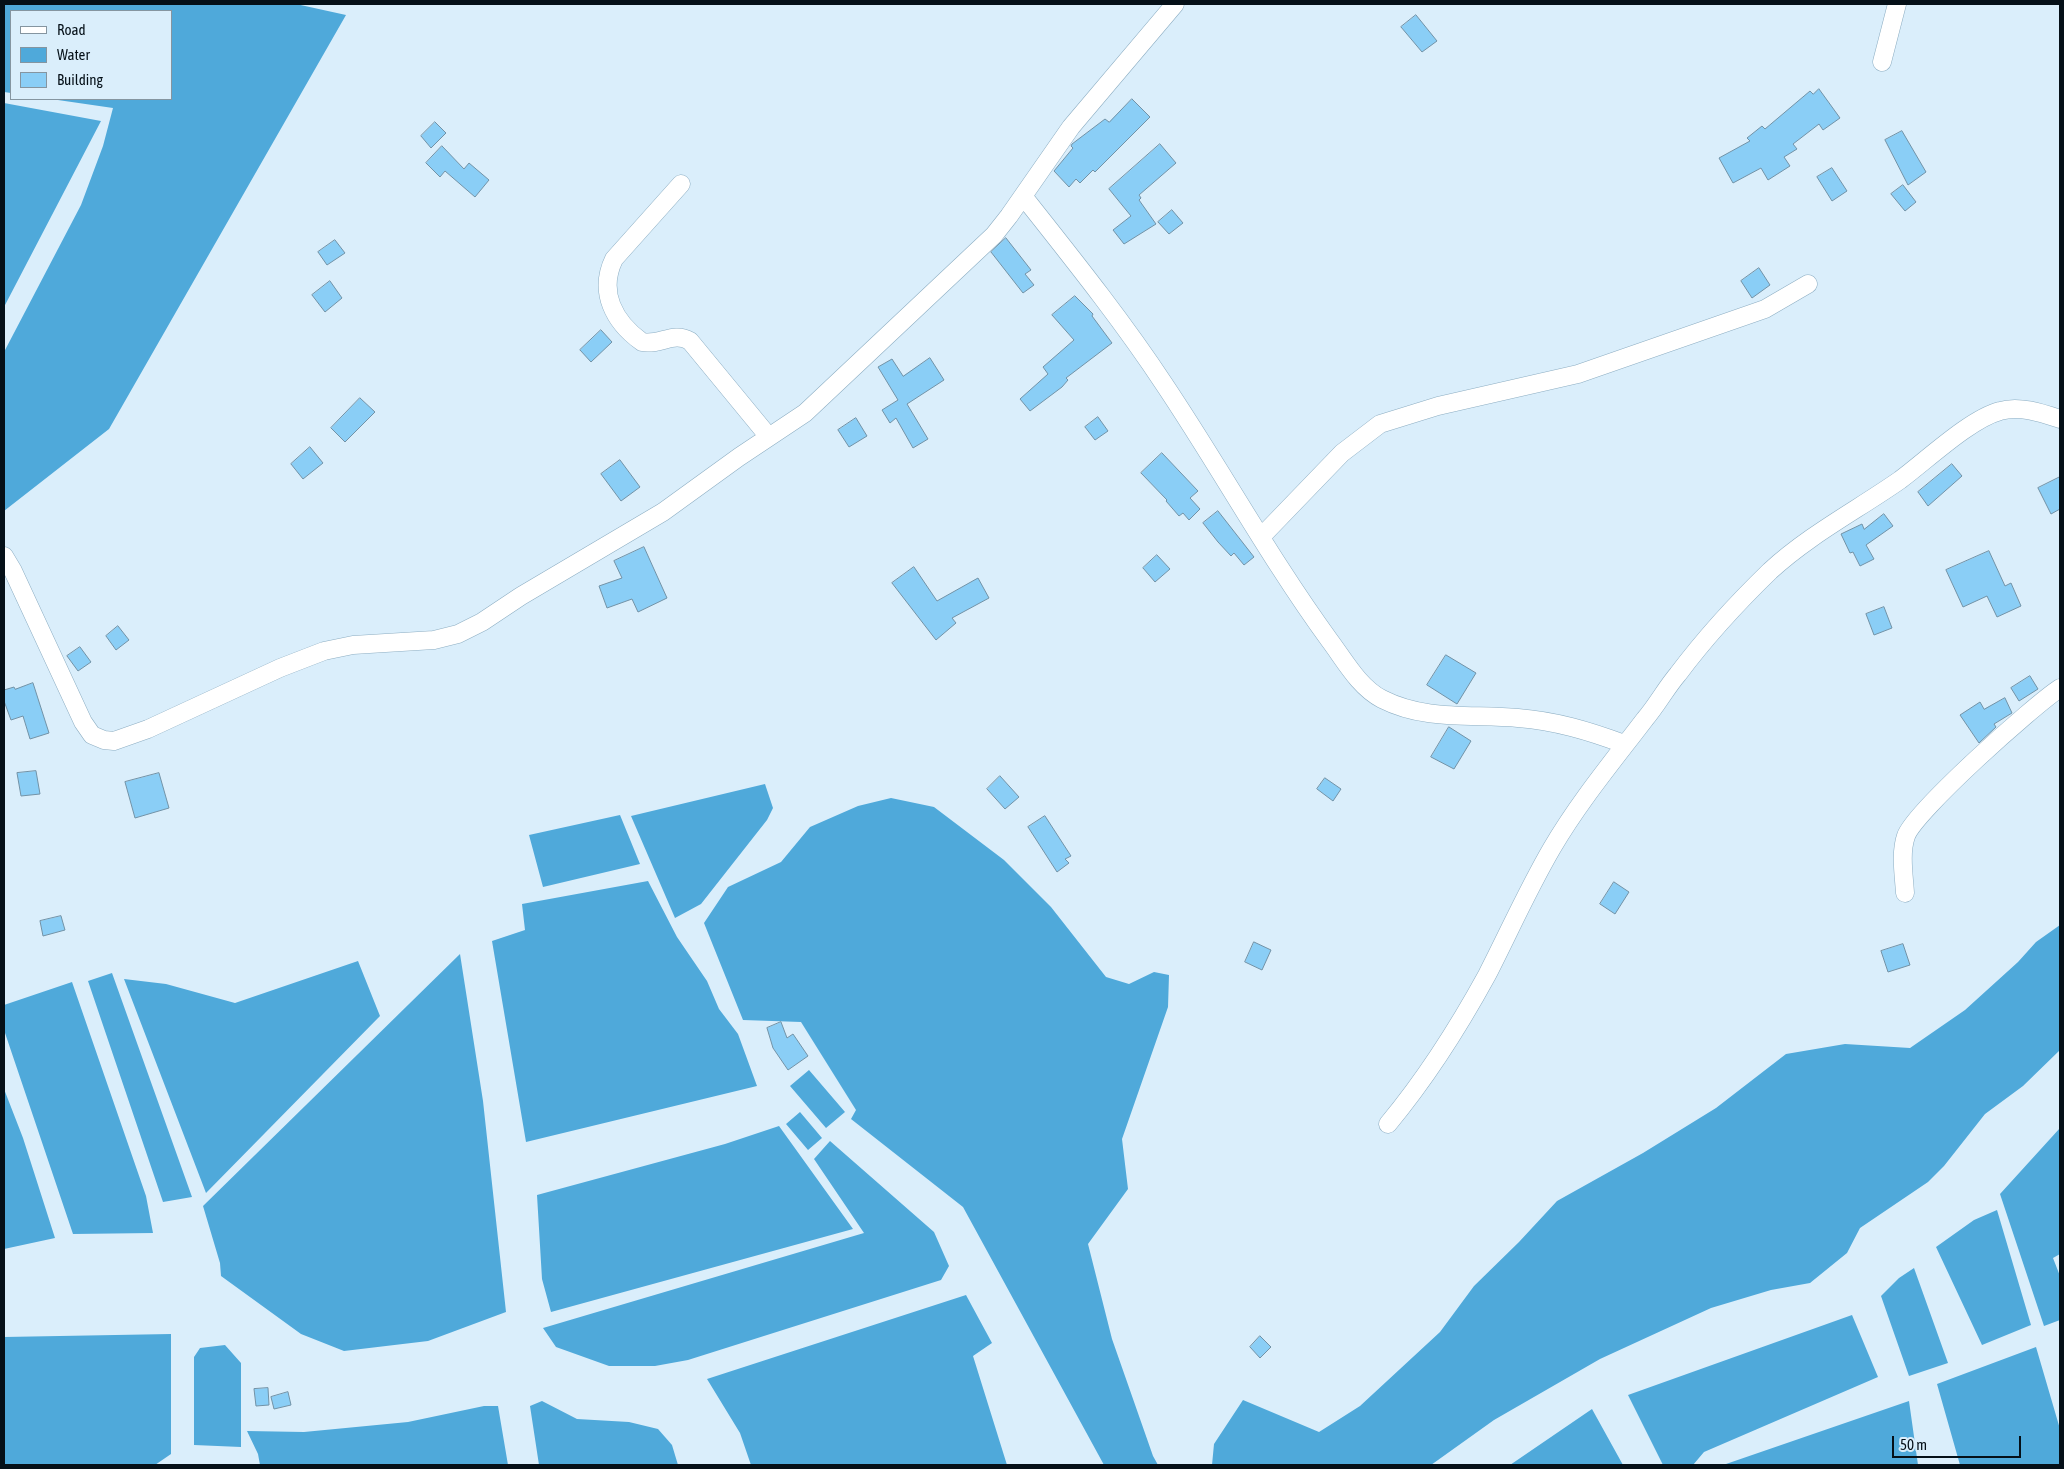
<!DOCTYPE html>
<style>
body{margin:0}
#map{position:relative;width:2064px;height:1469px;overflow:hidden;background:#daeefb;font-family:"Asap Condensed",sans-serif}
canvas{display:block}
.frame{position:absolute;inset:0;border:5px solid #051018;pointer-events:none}
.legend{position:absolute;left:10px;top:10px;width:162px;height:90px;box-sizing:border-box;background:#daeefb;border:1px solid #8595a0;margin:0;padding:6px 9px;list-style:none;font-size:15px;color:#051018}
.legend li{display:flex;align-items:center;gap:10px;height:25px}
.legend b{width:25px;border:1px solid #8595a0}
.scale{position:absolute;left:1892px;top:1436px;width:129px;height:22px;box-sizing:border-box;border:2px solid #051018;border-top:0;padding-left:6px;font-size:15px;line-height:18px;white-space:nowrap;color:#051018;-webkit-text-stroke:4px #daeefb;paint-order:stroke}
</style>
<div id="map">
<canvas width="2064" height="1469"></canvas>
<div class="frame"></div>
<ul class="legend">
<li><b style="height:6px;background:#fff"></b>Road</li>
<li><b style="height:14px;background:#4fa9da"></b>Water</li>
<li><b style="height:14px;background:#8acef6"></b>Building</li>
</ul>
<div class="scale">50 m</div>
</div>
<script>
const context = document.querySelector('canvas').getContext('2d');
context.lineJoin = 'round';
function fillPath(path, color) { context.fillStyle = color; context.fill(path, 'evenodd'); }
function stroke(path, color, width, dash) { context.strokeStyle = color; context.lineWidth = width; context.lineCap = dash ? 'butt' : 'round'; context.setLineDash(dash || []); context.stroke(path); }
fillPath(new Path2D(`
 M 4,4 L 296,4 L 346,15 L 109,429 L 4,511 L 4,352 L 81,205 L 103,146 L 113,108 L 51,99 L 171,99 L 171,11 L 11,11 L 11,93 L 4,92 Z
 M 4,103 L 101,121 L 4,307 Z
 M 765,784 L 773,808 L 767,820 L 701,904 L 675,918 L 631,816 Z
 M 891,798 L 934,807 L 1004,860 L 1051,907 L 1106,977 L 1129,984 L 1154,972 L 1169,975 L 1168,1007 L 1122,1139 L 1128,1189 L 1088,1244 L 1112,1339 L 1153,1456 L 1158,1465 L 1104,1465 L 963,1207 L 851,1119 L 856,1110 L 801,1022 L 743,1020 L 704,923 L 728,887 L 781,862 L 810,827 L 858,806 Z
 M 620,815 L 640,864 L 543,887 L 529,835 Z
 M 648,881 L 677,937 L 707,981 L 719,1009 L 738,1034 L 757,1086 L 526,1142 L 492,941 L 525,930 L 522,904 Z
 M 2060,925 L 2060,1050 L 2023,1086 L 1985,1114 L 1944,1166 L 1928,1182 L 1860,1228 L 1847,1253 L 1810,1283 L 1771,1290 L 1711,1308 L 1600,1359 L 1494,1420 L 1431,1465 L 1212,1465 L 1214,1444 L 1243,1400 L 1319,1432 L 1360,1406 L 1440,1332 L 1474,1286 L 1519,1242 L 1557,1201 L 1643,1153 L 1716,1108 L 1786,1054 L 1845,1044 L 1910,1048 L 1965,1010 L 2018,962 L 2036,942 Z
 M 460,954 L 483,1101 L 506,1312 L 428,1341 L 344,1351 L 301,1334 L 221,1276 L 220,1263 L 203,1206 Z
 M 358,961 L 380,1016 L 206,1193 L 124,979 L 166,984 L 235,1003 Z
 M 112,973 L 192,1197 L 163,1202 L 88,981 Z
 M 72,982 L 146,1196 L 153,1233 L 73,1234 L 4,1030 L 4,1005 Z
 M 809,1070 L 845,1112 L 826,1128 L 790,1086 Z
 M 4,1089 L 23,1138 L 55,1238 L 4,1249 Z
 M 800,1112 L 822,1138 L 808,1150 L 786,1124 Z
 M 779,1126 L 853,1229 L 551,1312 L 542,1279 L 537,1195 L 725,1144 Z
 M 2060,1128 L 2060,1254 L 2053,1258 L 2060,1276 L 2060,1320 L 2044,1326 L 2000,1194 Z
 M 830,1141 L 934,1232 L 949,1266 L 941,1280 L 688,1360 L 655,1366 L 609,1366 L 556,1347 L 543,1328 L 864,1233 L 814,1159 Z
 M 1997,1210 L 2031,1325 L 1982,1345 L 1936,1247 L 1974,1220 Z
 M 1914,1268 L 1948,1363 L 1909,1376 L 1881,1296 L 1899,1278 Z
 M 966,1295 L 992,1343 L 973,1356 L 1007,1465 L 751,1465 L 740,1433 L 707,1379 Z
 M 1852,1315 L 1878,1377 L 1704,1452 L 1693,1465 L 1663,1465 L 1628,1395 Z
 M 171,1334 L 171,1454 L 155,1465 L 4,1465 L 4,1337 Z
 M 225,1345 L 241,1363 L 241,1447 L 194,1445 L 194,1357 L 200,1348 Z
 M 2036,1347 L 2060,1429 L 2060,1465 L 1960,1465 L 1937,1384 Z
 M 542,1401 L 577,1419 L 629,1422 L 658,1429 L 672,1445 L 678,1465 L 539,1465 L 530,1406 Z
 M 1909,1401 L 1918,1465 L 1725,1465 L 1726,1464 Z
 M 484,1406 L 498,1406 L 508,1465 L 260,1465 L 258,1454 L 247,1431 L 304,1432 L 408,1422 Z
 M 1592,1409 L 1623,1465 L 1510,1465 Z`), '#4fa9da');
const building = new Path2D(`
 M 1416,15 L 1437,41 L 1422,52 L 1401,27 Z
 M 1819,89 L 1840,118 L 1823,130 L 1819,124 L 1793,144 L 1797,149 L 1784,157 L 1790,166 L 1768,180 L 1761,168 L 1733,183 L 1719,158 L 1750,141 L 1747,138 L 1762,126 L 1765,129 L 1810,91 L 1813,94 Z
 M 1132,99 L 1150,117 L 1095,172 L 1093,170 L 1080,183 L 1076,179 L 1069,187 L 1054,171 L 1073,148 L 1071,146 L 1072,144 L 1105,119 L 1109,122 Z
 M 435,122 L 446,133 L 431,148 L 421,136 Z
 M 1902,131 L 1926,172 L 1908,185 L 1885,140 Z
 M 1160,144 L 1176,163 L 1139,195 L 1141,198 L 1139,200 L 1156,224 L 1124,244 L 1113,230 L 1131,216 L 1109,189 Z
 M 442,146 L 464,169 L 469,163 L 489,180 L 475,197 L 445,171 L 440,177 L 426,163 Z
 M 1832,168 L 1847,191 L 1832,201 L 1817,177 Z
 M 1903,185 L 1916,202 L 1905,211 L 1891,194 Z
 M 1172,210 L 1183,223 L 1169,234 L 1158,222 Z
 M 1006,238 L 1031,270 L 1025,274 L 1034,285 L 1023,293 L 991,252 Z
 M 335,240 L 345,253 L 327,265 L 318,252 Z
 M 1759,268 L 1770,285 L 1752,298 L 1741,281 Z
 M 330,281 L 342,298 L 325,312 L 312,295 Z
 M 1075,296 L 1093,314 L 1092,316 L 1112,343 L 1066,378 L 1068,380 L 1062,387 L 1030,411 L 1020,399 L 1048,374 L 1043,367 L 1074,340 L 1052,315 Z
 M 601,330 L 612,342 L 591,362 L 580,350 Z
 M 930,358 L 944,380 L 907,404 L 928,439 L 913,448 L 896,418 L 890,423 L 882,410 L 898,400 L 878,367 L 892,359 L 903,376 Z
 M 360,398 L 375,412 L 345,442 L 331,428 Z
 M 1098,417 L 1108,431 L 1095,440 L 1085,427 Z
 M 856,418 L 867,436 L 849,447 L 838,430 Z
 M 310,447 L 323,463 L 303,479 L 291,464 Z
 M 1162,453 L 1198,491 L 1190,498 L 1200,509 L 1189,520 L 1183,513 L 1179,516 L 1166,501 L 1167,500 L 1141,473 Z
 M 620,460 L 640,487 L 621,501 L 601,474 Z
 M 1952,464 L 1962,476 L 1928,506 L 1918,492 Z
 M 2060,477 L 2060,509 L 2051,514 L 2038,488 Z
 M 1218,511 L 1254,557 L 1244,565 L 1234,553 L 1231,556 L 1218,542 L 1203,523 Z
 M 1884,514 L 1893,526 L 1866,545 L 1874,559 L 1860,566 L 1853,552 L 1850,553 L 1841,534 L 1862,524 L 1864,529 Z
 M 644,547 L 667,598 L 638,612 L 632,599 L 607,608 L 599,586 L 622,578 L 614,561 Z
 M 1989,551 L 2005,586 L 2011,583 L 2021,606 L 1997,617 L 1987,596 L 1963,607 L 1946,570 Z
 M 1157,555 L 1170,569 L 1155,582 L 1143,568 Z
 M 914,567 L 937,601 L 978,578 L 989,598 L 952,618 L 956,623 L 936,640 L 892,583 Z
 M 1884,607 L 1892,628 L 1874,635 L 1866,614 Z
 M 118,626 L 129,640 L 116,650 L 106,636 Z
 M 80,647 L 91,662 L 78,671 L 67,656 Z
 M 1446,655 L 1476,673 L 1457,704 L 1427,685 Z
 M 2030,676 L 2038,689 L 2019,701 L 2011,688 Z
 M 33,683 L 49,733 L 30,739 L 23,716 L 11,720 L 4,701 L 4,690 L 14,687 L 15,689 Z
 M 2005,698 L 2012,713 L 1994,724 L 1996,727 L 1979,743 L 1960,715 L 1980,702 L 1984,709 Z
 M 1449,727 L 1471,741 L 1454,769 L 1431,757 Z
 M 36,771 L 40,794 L 21,796 L 17,773 Z
 M 159,773 L 169,808 L 135,818 L 125,782 Z
 M 1000,776 L 1019,797 L 1005,809 L 987,789 Z
 M 1325,778 L 1341,789 L 1333,801 L 1317,789 Z
 M 1045,816 L 1071,856 L 1065,859 L 1069,863 L 1057,872 L 1028,827 Z
 M 1614,882 L 1629,892 L 1615,914 L 1600,904 Z
 M 61,916 L 65,930 L 43,936 L 40,921 Z
 M 1254,942 L 1271,950 L 1262,970 L 1245,962 Z
 M 1903,944 L 1910,965 L 1888,972 L 1881,951 Z
 M 781,1022 L 787,1038 L 793,1034 L 808,1056 L 788,1070 L 773,1048 L 767,1028 Z
 M 1260,1336 L 1271,1347 L 1260,1358 L 1250,1347 Z
 M 268,1388 L 269,1405 L 256,1406 L 254,1389 Z
 M 288,1392 L 291,1405 L 274,1409 L 271,1397 Z`);
fillPath(building, '#8acef6');
stroke(building, '#7292a6', 1);
const street = new Path2D(`
 M 1882,62 L 1897,4
 M 681,184 L 614,259 C 598,292 614,322 642,342 C 660,346 673,331 690,341 L 769,437
 M 1023,196 C 1072,258 1121,319 1164,384 C 1221,469 1270,559 1330,641 C 1345,661 1359,687 1382,699 C 1425,721 1471,714 1518,718 C 1556,721 1589,731 1624,744
 M 1261,537 L 1342,453 L 1380,424 L 1438,406 L 1578,374 L 1765,309 L 1808,284
 M 4,556 L 13,571 L 83,722 L 92,735 L 104,740 L 114,741 L 148,729 L 280,668 L 324,651 L 353,645 L 434,640 L 458,634 L 482,622 L 521,596 L 663,512 L 739,457 L 805,413 L 994,235 L 1009,216 L 1071,127 L 1175,4
 M 1905,893 C 1904,876 1900,853 1906,836 C 1914,812 2034,705 2060,688
 M 1388,1124 C 1427,1077 1458,1028 1487,975 C 1509,932 1528,889 1552,848 C 1579,802 1613,761 1645,719 C 1657,705 1666,688 1678,674 C 1705,638 1738,602 1770,571 C 1809,535 1857,510 1900,480 C 1927,460 1970,419 2000,411 C 2019,405 2042,413 2060,419`);
stroke(street, '#8cadc2', 19);
stroke(street, '#fff', 18);
</script>
